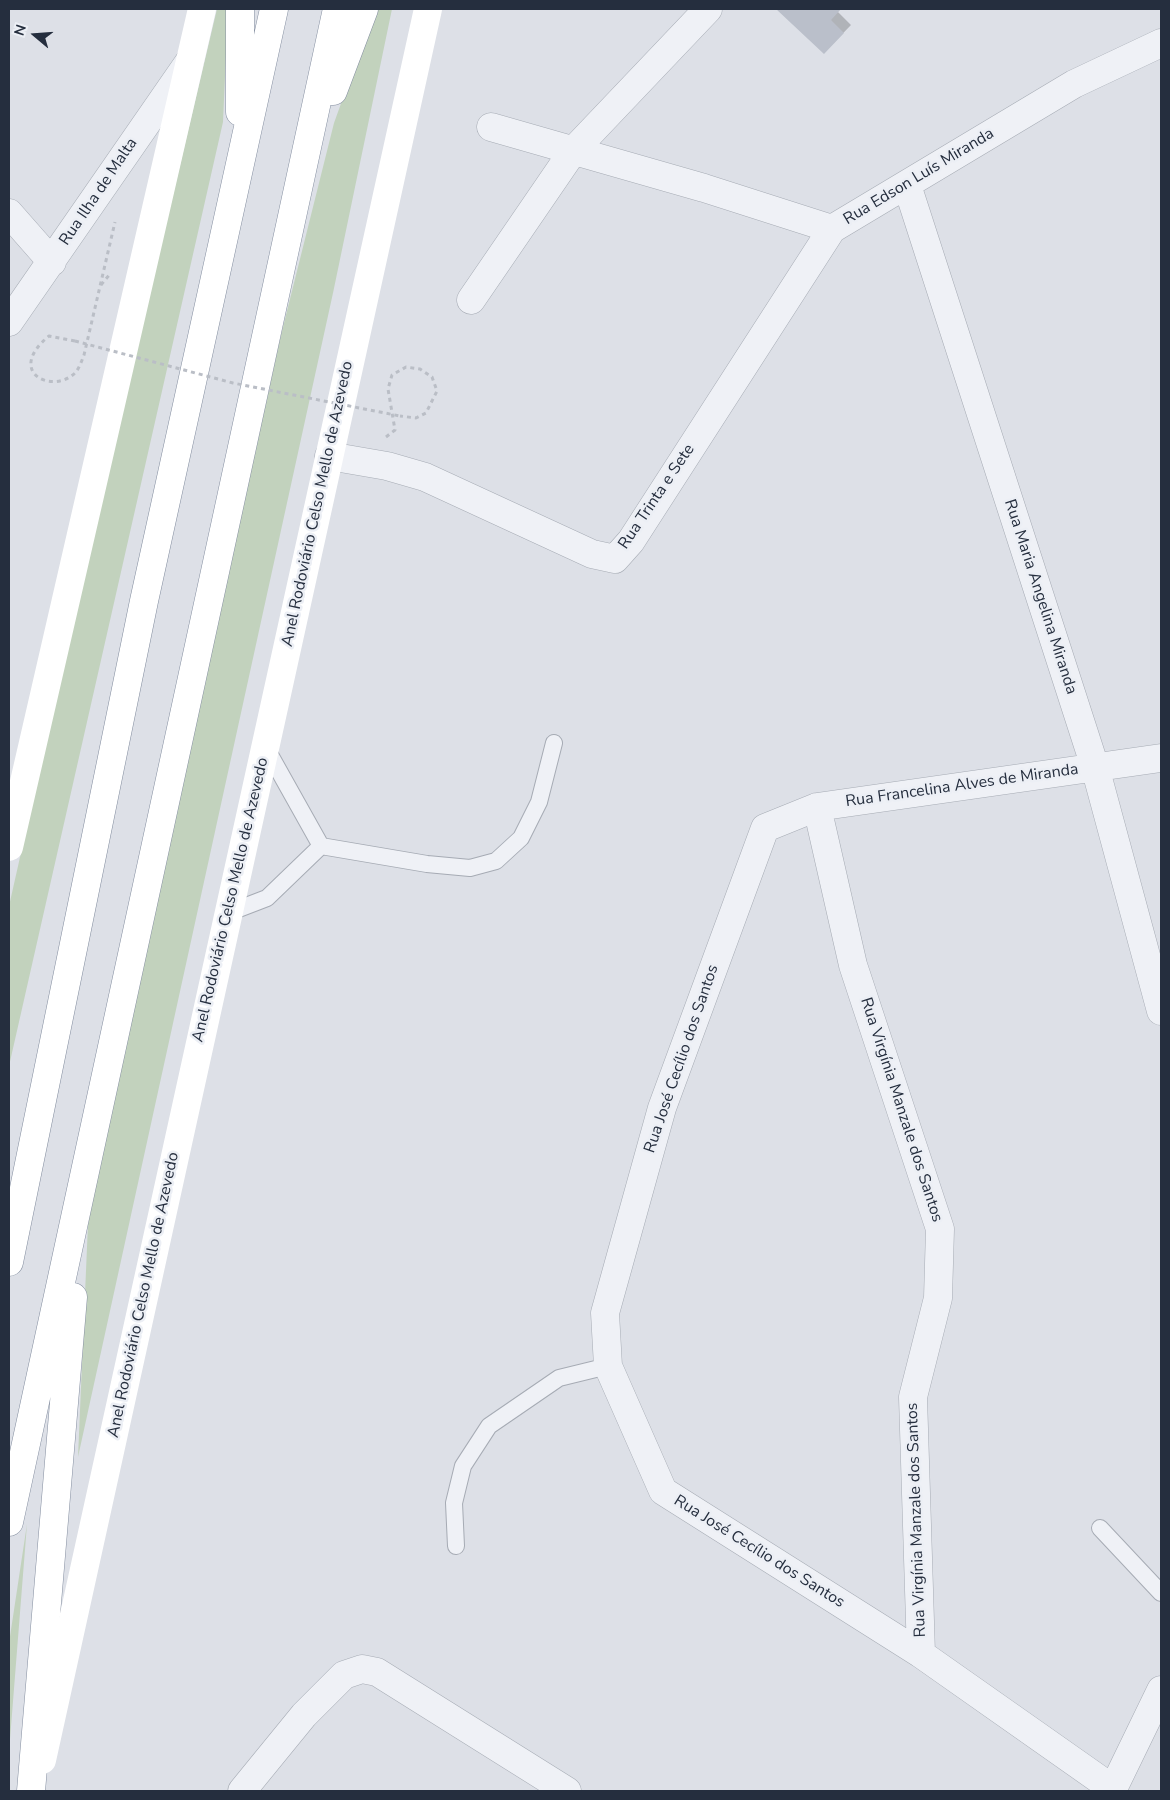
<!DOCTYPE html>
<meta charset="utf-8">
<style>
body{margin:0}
#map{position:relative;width:1170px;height:1800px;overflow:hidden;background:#dde0e7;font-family:"Nunito Sans",sans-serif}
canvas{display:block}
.frame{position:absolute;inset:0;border:10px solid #252e3e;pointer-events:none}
.north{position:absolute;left:10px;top:10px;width:50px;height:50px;-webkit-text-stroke:4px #eceff5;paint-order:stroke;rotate:288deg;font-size:14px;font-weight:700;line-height:20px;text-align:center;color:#252e3e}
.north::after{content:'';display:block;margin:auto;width:18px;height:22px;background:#252e3e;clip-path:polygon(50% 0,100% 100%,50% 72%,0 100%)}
</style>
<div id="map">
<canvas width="1170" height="1800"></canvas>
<div class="frame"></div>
<div class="north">N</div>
</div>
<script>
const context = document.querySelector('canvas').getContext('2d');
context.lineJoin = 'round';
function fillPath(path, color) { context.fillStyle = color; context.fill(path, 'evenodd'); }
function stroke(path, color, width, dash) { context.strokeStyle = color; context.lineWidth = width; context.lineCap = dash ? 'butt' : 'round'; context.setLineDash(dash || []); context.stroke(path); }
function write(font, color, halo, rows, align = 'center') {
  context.font = font + ' "Nunito Sans",sans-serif'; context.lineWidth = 5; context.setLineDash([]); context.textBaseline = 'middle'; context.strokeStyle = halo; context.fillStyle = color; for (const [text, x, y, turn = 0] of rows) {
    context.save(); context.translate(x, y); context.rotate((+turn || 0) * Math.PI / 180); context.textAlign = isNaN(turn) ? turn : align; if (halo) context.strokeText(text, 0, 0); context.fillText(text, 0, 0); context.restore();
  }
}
fillPath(new Path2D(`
 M 217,9 L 228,9 L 223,122 L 9,1066 L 9,906 L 99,507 Z
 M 375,9 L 392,9 L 333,293 L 78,1457 L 88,1224 L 96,1177 L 280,339 L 334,123 Z
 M 27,1524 L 9,1752 L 9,1757 L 9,1643 Z`), '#c2d2bd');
fillPath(new Path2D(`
 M 778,9 L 840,9 L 837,11 L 851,25 L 824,53 Z`), '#0003');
fillPath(new Path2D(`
 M 776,9 L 841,9 L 831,20 L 844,33 L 824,54 Z`), '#babfca');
const service = new Path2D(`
 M 265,746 L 321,846 L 427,864 L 470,868 L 496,861 L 521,838 L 539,802 L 554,743
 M 228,913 L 267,898 L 321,846
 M 1100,1528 L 1161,1593
 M 456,1546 L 454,1503 L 463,1466 L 489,1426 L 559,1378 L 608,1366`);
const minor = new Path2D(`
 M 491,127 L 704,188 L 832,229 L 1074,84 L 1161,43
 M 907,185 L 1095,767 L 1161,1011
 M 9,213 L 52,262
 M 471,300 L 573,151 L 708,9
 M 9,322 L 189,62
 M 329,456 L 387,466 L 425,477 L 592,554 L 615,559 L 631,541 L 832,229
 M 817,807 L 853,965 L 940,1229 L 938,1298 L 913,1397 L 921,1654
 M 1113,1789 L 921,1654 L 663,1491 L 608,1366 L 605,1313 L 662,1108 L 765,828 L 817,807 L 1161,758
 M 242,1791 L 304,1715 L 344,1675 L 362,1669 L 377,1672 L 567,1791
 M 1112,1791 L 1161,1690`);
const motorway = new Path2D(`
 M 333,91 L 364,9
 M 240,112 L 240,9
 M 9,1262 L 144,601 L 274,9
 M 9,1522 L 337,9
 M 31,1791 L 73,1297`);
stroke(service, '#a6abb4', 18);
stroke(minor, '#a6abb4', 29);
stroke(motorway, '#838d9f', 29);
stroke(new Path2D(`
 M 101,285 L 110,274
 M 75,341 L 49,336 C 5,372 52,395 75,373 C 79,369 82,360 84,355 L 115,222
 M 386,437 L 395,430 L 388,389 L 392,375 L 406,367 L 420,369 L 432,377 L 437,391 L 426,413 L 416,418 L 400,416`), '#babec6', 3, [4, 4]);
stroke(service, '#eff1f6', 16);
stroke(minor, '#eff1f6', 28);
stroke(new Path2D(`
 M 9,847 L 202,9
 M 42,1760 L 428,9`), '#fff', 28);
stroke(motorway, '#fff', 28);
stroke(new Path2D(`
 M 75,341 L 233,383 L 400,416`), '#babec6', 3, [4, 4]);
write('16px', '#252e3e', '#eceff5', [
 ["Rua Edson Luís Miranda",919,177,-31],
 ["Rua Ilha de Malta",99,192,-56],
 ["Rua Trinta e Sete",657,497,-56],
 ["Anel Rodoviário Celso Mello de Azevedo",318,504,-78],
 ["Rua Maria Angelina Miranda",1040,597,72],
 ["Rua Francelina Alves de Miranda",962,786,-8],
 ["Anel Rodoviário Celso Mello de Azevedo",231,900,-77],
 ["Rua José Cecílio dos Santos",682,1059,-71],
 ["Rua Virgínia Manzale dos Santos",901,1110,72],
 ["Anel Rodoviário Celso Mello de Azevedo",144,1295,-78],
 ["Rua Virgínia Manzale dos Santos",917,1520,-92],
 ["Rua José Cecílio dos Santos",759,1552,32]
]);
</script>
